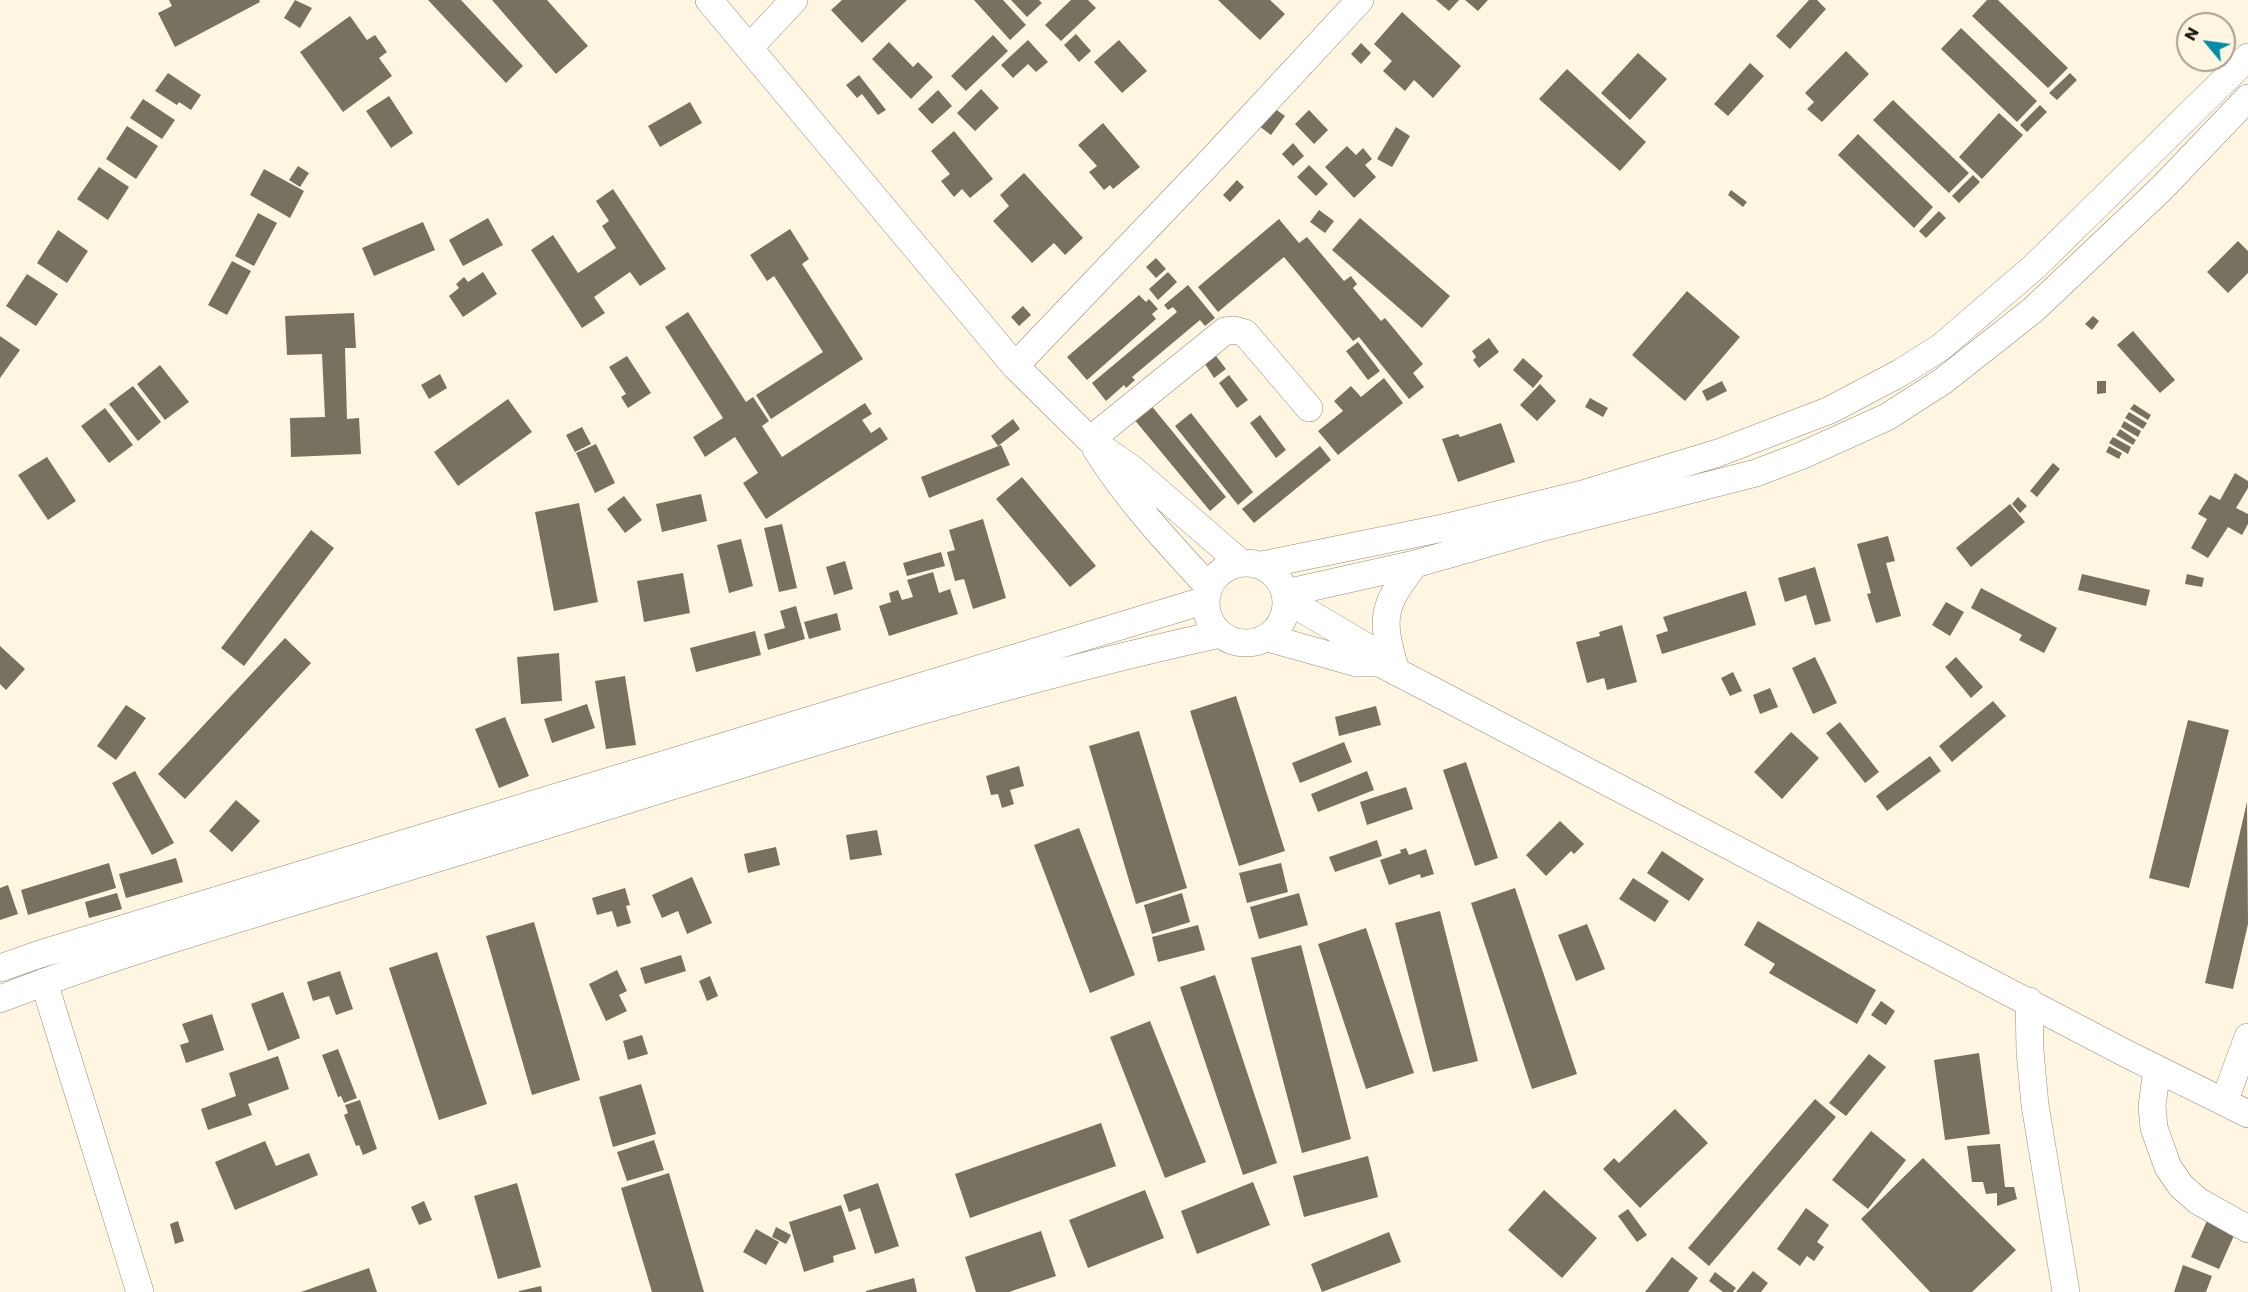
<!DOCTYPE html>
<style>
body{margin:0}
#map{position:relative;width:2248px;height:1292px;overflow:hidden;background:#fff6e1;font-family:Poppins,sans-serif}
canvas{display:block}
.north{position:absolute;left:2176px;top:12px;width:60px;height:60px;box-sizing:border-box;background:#fff6e1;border:2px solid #a59f8f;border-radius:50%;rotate:299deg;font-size:16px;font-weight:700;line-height:24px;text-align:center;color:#1f1c14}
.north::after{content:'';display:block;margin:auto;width:21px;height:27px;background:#008daa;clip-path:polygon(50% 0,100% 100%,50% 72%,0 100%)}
</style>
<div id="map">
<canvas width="2248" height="1292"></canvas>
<div class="north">N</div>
</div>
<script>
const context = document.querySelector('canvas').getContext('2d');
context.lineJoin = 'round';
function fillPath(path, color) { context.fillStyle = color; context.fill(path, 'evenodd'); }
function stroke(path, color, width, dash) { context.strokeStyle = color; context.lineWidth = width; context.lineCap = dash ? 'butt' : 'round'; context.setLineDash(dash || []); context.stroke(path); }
fillPath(new Path2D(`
 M 169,0 L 259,0 L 260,2 L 175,47 L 158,13 L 172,6 Z
 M 295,0 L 312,8 L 300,28 L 284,18 Z
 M 428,0 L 461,0 L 523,66 L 506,83 Z
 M 492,0 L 547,0 L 588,46 L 556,74 Z
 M 842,0 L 907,0 L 862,43 L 831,10 Z
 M 974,0 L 1003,0 L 1026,25 L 1010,40 Z
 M 1011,0 L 1039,0 L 1042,3 L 1027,17 Z
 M 1071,0 L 1088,0 L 1096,8 L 1061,41 L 1045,25 Z
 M 1218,0 L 1270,0 L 1285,14 L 1260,40 Z
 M 1436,0 L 1459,0 L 1449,11 Z
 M 1465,0 L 1488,0 L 1478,11 Z
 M 1809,0 L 1817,0 L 1826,9 L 1790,49 L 1776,36 Z
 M 1987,0 L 1998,0 L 2068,68 L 2048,88 L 1972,16 Z
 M 1402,12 L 1461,66 L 1433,98 L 1414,80 L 1405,91 L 1383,71 L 1392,61 L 1374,44 Z
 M 350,16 L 367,40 L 375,35 L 387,52 L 379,58 L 392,76 L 343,112 L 300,52 Z
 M 1961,28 L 2037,101 L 2017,122 L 1941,49 Z
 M 1076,34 L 1091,51 L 1079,62 L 1064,45 Z
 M 993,35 L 1008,51 L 966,91 L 951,76 Z
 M 1028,40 L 1048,62 L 1036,72 L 1028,64 L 1013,78 L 1001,65 Z
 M 1119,40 L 1147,71 L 1122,93 L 1094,62 Z
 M 889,42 L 913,67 L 918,62 L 933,77 L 911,99 L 872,59 Z
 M 1361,43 L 1371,53 L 1361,64 L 1351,54 Z
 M 1846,51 L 1869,74 L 1822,122 L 1807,109 L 1814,102 L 1805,93 Z
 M 1638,53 L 1667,79 L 1630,120 L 1601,93 Z
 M 1750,63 L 1764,76 L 1728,116 L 1714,104 Z
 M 1567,69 L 1646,142 L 1620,171 L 1539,99 Z
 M 168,73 L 201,95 L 191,110 L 179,102 L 177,105 L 155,91 Z
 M 2070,73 L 2077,80 L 2057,100 L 2049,93 Z
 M 859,75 L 886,110 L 878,115 L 862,94 L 857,98 L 846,85 Z
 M 981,89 L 999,108 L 975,131 L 957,113 Z
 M 938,90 L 952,106 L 932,124 L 918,109 Z
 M 389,96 L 413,133 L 391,148 L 366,111 Z
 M 143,99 L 175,120 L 162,139 L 130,118 Z
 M 1893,100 L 1969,173 L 1949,193 L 1873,120 Z
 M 690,102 L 702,123 L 660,147 L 648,126 Z
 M 2040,105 L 2047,112 L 2027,132 L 2020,125 Z
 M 1274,108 L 1285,116 L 1271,135 L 1259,126 Z
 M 1309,110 L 1328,130 L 1314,144 L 1295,124 Z
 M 1999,113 L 2023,135 L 1982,179 L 1959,157 Z
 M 1103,123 L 1140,167 L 1113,189 L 1110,185 L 1104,190 L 1089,172 L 1097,166 L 1078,145 Z
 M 127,126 L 158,146 L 136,179 L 106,159 Z
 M 1396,127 L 1410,136 L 1392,167 L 1377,159 Z
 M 954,131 L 993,179 L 970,198 L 962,189 L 954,197 L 941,181 L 950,174 L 931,151 Z
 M 1858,134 L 1933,207 L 1914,228 L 1838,155 Z
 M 1293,143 L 1304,156 L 1293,166 L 1282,154 Z
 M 1347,146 L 1356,155 L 1363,148 L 1372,159 L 1365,165 L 1376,177 L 1354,198 L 1325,167 Z
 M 1309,165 L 1328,184 L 1316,196 L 1297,177 Z
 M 298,166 L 309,173 L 300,187 L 289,180 Z
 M 99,167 L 129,187 L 108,220 L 77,199 Z
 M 264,169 L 304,191 L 290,218 L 250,195 Z
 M 1024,173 L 1083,238 L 1065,255 L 1054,243 L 1032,263 L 993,221 L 1009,206 L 1000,195 Z
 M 1973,175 L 1980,182 L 1959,203 L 1952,196 Z
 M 1237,180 L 1244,187 L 1230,202 L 1223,195 Z
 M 613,189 L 666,269 L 640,286 L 630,272 L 594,297 L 605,313 L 582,328 L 531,250 L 553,235 L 578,273 L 616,248 L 602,226 L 609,221 L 596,201 Z
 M 1731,190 L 1747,202 L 1743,207 L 1728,195 Z
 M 1319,210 L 1334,221 L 1325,233 L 1310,222 Z
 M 1939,211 L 1946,218 L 1926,238 L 1919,231 Z
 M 258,213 L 277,223 L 254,266 L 235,256 Z
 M 488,218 L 503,245 L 463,266 L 449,240 Z
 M 1360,218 L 1450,296 L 1422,328 L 1332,250 Z
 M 1279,219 L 1299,243 L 1307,237 L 1344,281 L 1351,276 L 1357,284 L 1353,288 L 1381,321 L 1385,318 L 1423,364 L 1413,373 L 1424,387 L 1409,399 L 1359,337 L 1353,341 L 1284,257 L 1218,312 L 1198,287 Z
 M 423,222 L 435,250 L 374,276 L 362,248 Z
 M 790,229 L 809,259 L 802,264 L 863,359 L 771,419 L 756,395 L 823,352 L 774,276 L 767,281 L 750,255 Z
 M 58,230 L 88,251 L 67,283 L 37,263 Z
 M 2238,241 L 2248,251 L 2248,273 L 2228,293 L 2207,272 Z
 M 1156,258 L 1166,269 L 1156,278 L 1146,267 Z
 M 232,261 L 251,271 L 227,315 L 208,305 Z
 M 483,272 L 497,294 L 463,317 L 449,296 L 459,288 L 456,284 L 464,277 L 468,282 Z
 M 1168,272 L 1177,282 L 1158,300 L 1149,289 Z
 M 27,274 L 58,294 L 36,326 L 6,306 Z
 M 1188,285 L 1215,318 L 1205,326 L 1200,320 L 1132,377 L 1135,380 L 1126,388 L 1124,385 L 1106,401 L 1092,383 L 1177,312 L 1173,307 L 1168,310 L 1164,305 Z
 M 1687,291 L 1740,337 L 1685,401 L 1632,355 Z
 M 1139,295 L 1146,302 L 1149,299 L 1158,309 L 1152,314 L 1156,319 L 1087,380 L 1067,357 Z
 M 1023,306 L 1031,315 L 1019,326 L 1011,317 Z
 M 688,312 L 746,402 L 753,397 L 769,421 L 762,426 L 782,457 L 865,403 L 872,414 L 862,420 L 871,433 L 880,427 L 888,439 L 766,519 L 743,483 L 758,473 L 735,437 L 705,457 L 693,437 L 723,418 L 665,327 Z
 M 354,313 L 356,348 L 345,348 L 347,419 L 359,418 L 361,454 L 291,457 L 290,418 L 325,417 L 322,354 L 287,355 L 285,316 Z
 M 2093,316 L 2099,321 L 2092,330 L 2085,324 Z
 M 2133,331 L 2175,380 L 2160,393 L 2117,345 Z
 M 0,336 L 20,350 L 0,378 Z
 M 1489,338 L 1499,352 L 1479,368 L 1473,360 L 1476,357 L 1472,351 Z
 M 1358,342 L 1380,371 L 1368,380 L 1346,351 Z
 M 627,356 L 651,393 L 628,408 L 621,397 L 626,394 L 609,367 Z
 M 1216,356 L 1226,369 L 1214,378 L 1205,364 Z
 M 1523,358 L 1543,376 L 1533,388 L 1513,370 Z
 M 160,365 L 189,402 L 165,420 L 137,384 Z
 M 440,374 L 447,388 L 429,399 L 421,385 Z
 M 1229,375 L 1248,400 L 1237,408 L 1219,383 Z
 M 1384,378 L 1403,403 L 1338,455 L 1318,431 L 1343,411 L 1334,401 L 1351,386 L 1361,397 Z
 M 1722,381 L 1727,391 L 1707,401 L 1702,391 Z
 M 2097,381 L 2106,381 L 2106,393 L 2097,394 Z
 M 1540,384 L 1556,401 L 1537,421 L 1520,405 Z
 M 133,386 L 161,422 L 138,441 L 109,404 Z
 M 1590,398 L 1608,408 L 1603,417 L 1585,407 Z
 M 508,399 L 532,432 L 458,486 L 434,452 Z
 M 1150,404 L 1226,497 L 1210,511 L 1133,418 Z
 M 2134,404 L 2151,415 L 2148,420 L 2130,409 Z
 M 105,408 L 133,445 L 109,463 L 81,426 Z
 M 2129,412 L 2147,423 L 2143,429 L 2125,418 Z
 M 1191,413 L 1253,492 L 1238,505 L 1175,426 Z
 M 1260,415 L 1286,450 L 1276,458 L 1250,423 Z
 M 1013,419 L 1020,429 L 998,446 L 991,436 Z
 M 2124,421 L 2141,431 L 2138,437 L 2121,427 Z
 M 1501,423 L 1515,462 L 1458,482 L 1442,439 L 1458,434 L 1460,437 Z
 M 582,427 L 591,444 L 575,452 L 566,435 Z
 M 2120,429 L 2136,440 L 2133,445 L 2116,435 Z
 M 2113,437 L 2131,447 L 2128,454 L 2109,443 Z
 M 596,444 L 615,483 L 595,493 L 576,453 Z
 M 1001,445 L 1010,465 L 929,498 L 921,477 Z
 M 1320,446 L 1331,460 L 1254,523 L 1242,509 Z
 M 2109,446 L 2122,453 L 2119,459 L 2106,452 Z
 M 47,457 L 76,501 L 48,520 L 18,475 Z
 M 2053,463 L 2060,469 L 2037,497 L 2030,491 Z
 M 2235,473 L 2248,481 L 2248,488 L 2236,508 L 2248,514 L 2248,524 L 2242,535 L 2228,527 L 2208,558 L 2191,548 L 2207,519 L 2198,514 L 2210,495 L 2220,500 Z
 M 1022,477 L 1096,566 L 1070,587 L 996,499 Z
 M 701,494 L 707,521 L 662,532 L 656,504 Z
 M 624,496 L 642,520 L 625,533 L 607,509 Z
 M 2018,497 L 2027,506 L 2020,513 L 2012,504 Z
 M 579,503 L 598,602 L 554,611 L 535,512 Z
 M 2010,504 L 2025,522 L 1971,567 L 1956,548 Z
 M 983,519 L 1006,598 L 973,609 L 964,579 L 955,581 L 947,552 L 955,550 L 949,530 Z
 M 782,524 L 797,588 L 779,592 L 764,528 Z
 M 311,530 L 334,548 L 244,666 L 221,648 Z
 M 1888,536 L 1895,561 L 1886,563 L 1901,616 L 1876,623 L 1867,594 L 1871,593 L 1857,544 Z
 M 741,539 L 753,586 L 729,593 L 717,545 Z
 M 941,552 L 945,566 L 907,576 L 903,563 Z
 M 845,561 L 853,589 L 834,595 L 826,567 Z
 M 1815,567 L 1831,621 L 1815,625 L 1806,595 L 1785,602 L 1778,578 Z
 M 933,572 L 939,593 L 950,589 L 958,614 L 889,636 L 879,606 L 891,602 L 889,593 L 898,590 L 902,600 L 913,597 L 907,580 Z
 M 683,573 L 690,613 L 644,622 L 637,581 Z
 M 2082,574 L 2150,590 L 2146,606 L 2078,590 Z
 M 2187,574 L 2204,578 L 2202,587 L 2185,584 Z
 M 1981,588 L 2057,628 L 2044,653 L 2019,640 L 2022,635 L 1971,608 Z
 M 1746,591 L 1756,625 L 1662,654 L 1656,635 L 1668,631 L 1663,617 Z
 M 1946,602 L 1964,612 L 1950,636 L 1932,625 Z
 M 796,606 L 805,639 L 768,650 L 764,634 L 785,628 L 780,611 Z
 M 837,613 L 841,630 L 809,639 L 804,622 Z
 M 1622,625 L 1637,682 L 1607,690 L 1604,678 L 1587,683 L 1576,642 L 1600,636 L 1599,632 Z
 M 755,631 L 761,655 L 696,672 L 690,648 Z
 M 285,638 L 311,663 L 185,799 L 158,774 Z
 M 0,646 L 25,669 L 6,690 L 0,684 Z
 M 559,653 L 562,701 L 521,704 L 517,657 Z
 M 1815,657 L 1837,703 L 1813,714 L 1792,668 Z
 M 1956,657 L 1983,687 L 1971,698 L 1945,667 Z
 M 1733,672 L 1742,691 L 1730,696 L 1721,678 Z
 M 625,676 L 636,745 L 606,749 L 595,681 Z
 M 1770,688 L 1778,707 L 1760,714 L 1753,695 Z
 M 1236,696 L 1285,851 L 1239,866 L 1190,711 Z
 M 1993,701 L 2006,716 L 1952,762 L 1939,746 Z
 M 587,704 L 595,728 L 552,743 L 544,719 Z
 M 126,705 L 146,718 L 116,760 L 97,746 Z
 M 1376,706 L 1381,725 L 1339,736 L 1335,717 Z
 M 505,717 L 529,776 L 499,788 L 475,729 Z
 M 2188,720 L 2229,730 L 2189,888 L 2149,878 Z
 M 1840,722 L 1879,772 L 1865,783 L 1826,733 Z
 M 1139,731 L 1187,888 L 1136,904 L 1089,746 Z
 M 1791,732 L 1819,758 L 1782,799 L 1754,772 Z
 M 1344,742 L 1352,762 L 1300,783 L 1292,763 Z
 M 1930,756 L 1941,771 L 1887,811 L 1876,796 Z
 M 1466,762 L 1498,858 L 1475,866 L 1443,770 Z
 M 1019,766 L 1024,786 L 1010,790 L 1014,804 L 1002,808 L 998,794 L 991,795 L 986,776 Z
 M 135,771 L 174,843 L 152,855 L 112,783 Z
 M 1367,771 L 1374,790 L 1318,812 L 1311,794 Z
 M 1406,787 L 1413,809 L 1367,825 L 1360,802 Z
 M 236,800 L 260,821 L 232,852 L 209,831 Z
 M 2247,802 L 2248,924 L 2233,989 L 2205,983 Z
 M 1560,821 L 1584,844 L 1574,854 L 1571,851 L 1546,876 L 1526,855 Z
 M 1079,828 L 1135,975 L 1090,993 L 1034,845 Z
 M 877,830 L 882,855 L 850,860 L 846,835 Z
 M 1377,840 L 1382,856 L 1335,872 L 1329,857 Z
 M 776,847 L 780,865 L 748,873 L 744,854 Z
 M 1406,848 L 1409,855 L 1426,849 L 1434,874 L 1421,878 L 1420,874 L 1389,885 L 1380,860 L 1401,853 L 1400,850 Z
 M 1662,851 L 1704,879 L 1689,901 L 1647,873 Z
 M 176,858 L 183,882 L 126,898 L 119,874 Z
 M 109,863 L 116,888 L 28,915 L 21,890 Z
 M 1281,863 L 1288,892 L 1247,903 L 1239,873 Z
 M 692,877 L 712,923 L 687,934 L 678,911 L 662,918 L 652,895 Z
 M 1633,878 L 1669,901 L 1655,922 L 1619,899 Z
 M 8,885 L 18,914 L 0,920 L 0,888 Z
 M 625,888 L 630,905 L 626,906 L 631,923 L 617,927 L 612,911 L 597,915 L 592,898 Z
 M 1515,888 L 1577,1074 L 1532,1089 L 1471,903 Z
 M 117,893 L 122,909 L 89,918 L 85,902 Z
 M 1182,893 L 1190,922 L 1152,934 L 1144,905 Z
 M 1299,893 L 1308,925 L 1259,939 L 1250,907 Z
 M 1440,911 L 1478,1061 L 1433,1072 L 1395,923 Z
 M 1758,921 L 1876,990 L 1857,1024 L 1769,973 L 1775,964 L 1744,945 Z
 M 534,922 L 580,1080 L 532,1095 L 486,936 Z
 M 1587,924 L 1605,969 L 1576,981 L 1558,935 Z
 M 1198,925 L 1205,950 L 1158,962 L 1152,937 Z
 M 1366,928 L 1414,1073 L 1366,1089 L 1318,944 Z
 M 1301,945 L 1351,1139 L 1302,1153 L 1251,958 Z
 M 437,952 L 487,1104 L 439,1120 L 389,968 Z
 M 681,955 L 686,971 L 645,984 L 640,968 Z
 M 617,970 L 627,991 L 619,995 L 627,1011 L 606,1021 L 589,984 Z
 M 340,971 L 353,1009 L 336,1015 L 329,996 L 313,1001 L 307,982 Z
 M 1215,975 L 1277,1163 L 1243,1175 L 1180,987 Z
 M 710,976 L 718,996 L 707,1001 L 699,981 Z
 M 283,992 L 300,1038 L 268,1051 L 251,1004 Z
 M 1881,1001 L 1895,1011 L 1886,1025 L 1871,1015 Z
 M 212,1014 L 224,1050 L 186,1063 L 180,1045 L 189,1042 L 182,1024 Z
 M 1150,1021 L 1206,1162 L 1165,1178 L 1110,1037 Z
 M 642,1035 L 648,1054 L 628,1060 L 623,1041 Z
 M 338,1049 L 357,1098 L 344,1103 L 341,1096 L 338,1097 L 322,1055 Z
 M 1979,1053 L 1990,1134 L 1945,1140 L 1934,1060 Z
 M 1869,1054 L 1886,1067 L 1846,1116 L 1829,1103 Z
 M 278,1056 L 289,1089 L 248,1104 L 252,1115 L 208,1130 L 201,1109 L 236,1096 L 229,1073 Z
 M 641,1084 L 656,1134 L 613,1147 L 599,1097 Z
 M 1815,1099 L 1836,1117 L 1709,1266 L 1688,1248 Z
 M 360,1100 L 377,1149 L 363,1155 L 359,1145 L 356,1146 L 344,1115 L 348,1113 L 345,1105 Z
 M 1675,1109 L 1708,1143 L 1640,1208 L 1603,1169 L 1614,1158 L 1619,1163 Z
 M 1101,1123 L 1116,1166 L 970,1218 L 955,1174 Z
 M 1871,1131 L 1906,1160 L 1868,1209 L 1832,1180 Z
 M 654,1140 L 664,1170 L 627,1181 L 617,1152 Z
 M 265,1141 L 276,1166 L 309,1153 L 318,1175 L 235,1210 L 215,1162 Z
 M 2000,1144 L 2005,1187 L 2014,1187 L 2017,1199 L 1997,1206 L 1997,1193 L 1986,1194 L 1983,1182 L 1972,1182 L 1967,1146 Z
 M 1368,1156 L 1378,1197 L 1304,1217 L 1293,1176 Z
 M 1923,1158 L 2016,1250 L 1972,1292 L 1930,1292 L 1861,1219 Z
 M 669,1173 L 704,1292 L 652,1292 L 621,1188 Z
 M 1253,1182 L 1270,1225 L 1197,1254 L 1181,1211 Z
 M 517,1183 L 541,1267 L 498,1279 L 474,1196 Z
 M 878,1183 L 899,1246 L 875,1254 L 860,1208 L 849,1212 L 843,1195 Z
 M 1145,1190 L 1164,1238 L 1088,1268 L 1069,1220 Z
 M 1544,1190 L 1597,1238 L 1562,1278 L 1508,1230 Z
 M 424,1201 L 432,1220 L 419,1225 L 411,1207 Z
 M 841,1205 L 856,1249 L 833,1256 L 834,1262 L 804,1272 L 789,1222 Z
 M 1806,1208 L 1829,1225 L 1817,1242 L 1824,1247 L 1814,1261 L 1807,1256 L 1800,1266 L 1777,1249 Z
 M 1628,1209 L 1647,1235 L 1637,1242 L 1618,1216 Z
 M 2209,1216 L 2237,1229 L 2219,1269 L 2191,1257 Z
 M 178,1221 L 184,1241 L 175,1244 L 170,1224 Z
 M 776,1227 L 791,1235 L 786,1244 L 772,1237 Z
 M 756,1229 L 779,1242 L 766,1265 L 743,1252 Z
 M 1041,1231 L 1056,1276 L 1009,1292 L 976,1292 L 965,1257 Z
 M 1389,1232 L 1401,1262 L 1322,1292 L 1311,1264 Z
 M 1672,1257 L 1698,1278 L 1688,1292 L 1645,1292 Z
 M 2183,1265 L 2212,1276 L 2206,1292 L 2174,1292 Z
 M 369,1268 L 377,1292 L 301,1292 Z
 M 1753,1271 L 1768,1283 L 1761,1292 L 1736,1292 Z
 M 1715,1272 L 1736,1288 L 1733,1292 L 1723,1292 L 1709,1281 Z
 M 914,1278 L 917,1292 L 866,1292 L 866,1291 Z
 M 541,1286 L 542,1292 L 519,1292 L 519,1291 Z`), '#79715f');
const minor = new Path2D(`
 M 709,0 L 1015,366 L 1090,440 L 1131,468 L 1241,563
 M 749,48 L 794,0
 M 1015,366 L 1208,164 L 1360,0
 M 1090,440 L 1225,331 L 1234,330 L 1245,333 L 1309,408
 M 1096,449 C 1128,500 1168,543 1209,587
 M1206 603a40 40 0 1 1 80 0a40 40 0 1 1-80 0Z
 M 1262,565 L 1443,528 L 1586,493 L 1718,453 L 1830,410 L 1900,373 L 1941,347 L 2034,267 L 2248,57
 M 1286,593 L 1415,564 L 1537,529 L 1756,473 L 1803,455 L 1887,417 L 1943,381 L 2033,310 L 2162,188 L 2248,98
 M 1287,600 L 1365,646 L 1380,663 L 2125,1053 L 2248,1114
 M 1268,638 L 1357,663 L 1380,663
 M 1396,672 C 1381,620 1380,608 1415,564
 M 0,968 L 40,954 L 1206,600
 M 44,982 L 140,1292
 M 0,999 C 89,964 181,936 273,908 C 363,881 453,853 543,826 C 767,757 991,684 1220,634
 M 2029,1001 L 2030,1051 L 2035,1105 L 2066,1292
 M 2157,1069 L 2152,1106 L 2154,1128 L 2168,1167 L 2181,1186 L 2198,1201 L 2248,1229
 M 2224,1102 L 2248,1037`);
stroke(minor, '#968e7b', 28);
stroke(minor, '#fff', 27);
</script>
